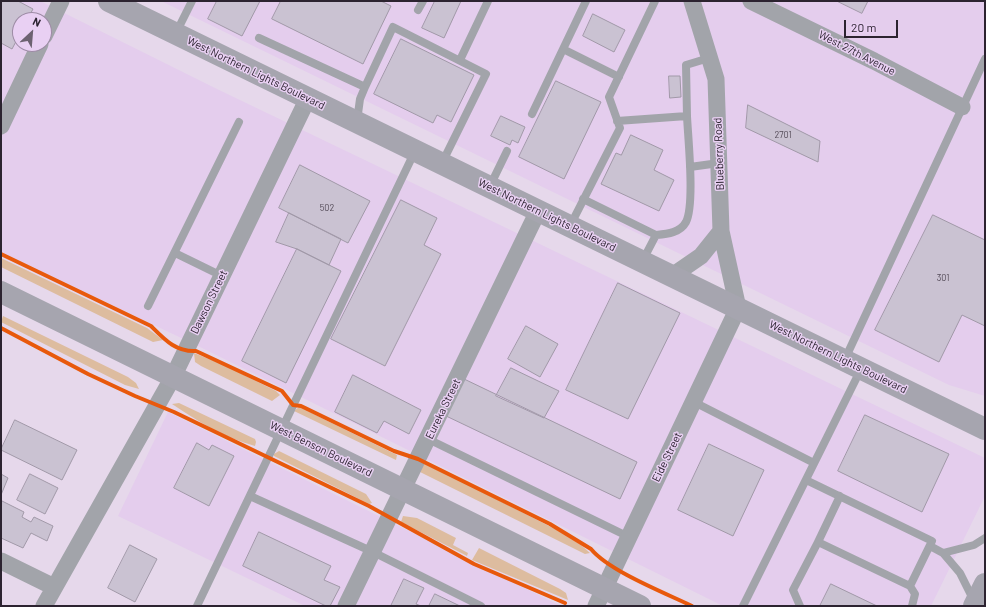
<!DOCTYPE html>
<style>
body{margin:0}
#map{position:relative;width:986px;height:607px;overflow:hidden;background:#e6d8eb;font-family:Barlow,sans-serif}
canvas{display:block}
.frame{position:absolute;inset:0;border:2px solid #2c2330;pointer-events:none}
.north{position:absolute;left:12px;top:12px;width:40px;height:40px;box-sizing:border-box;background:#e9d0f3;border:1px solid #9d8ba5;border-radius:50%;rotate:26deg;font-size:11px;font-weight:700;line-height:16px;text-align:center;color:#2c2330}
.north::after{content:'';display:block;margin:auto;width:14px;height:18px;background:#6d6271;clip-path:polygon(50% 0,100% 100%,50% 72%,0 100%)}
.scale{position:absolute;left:844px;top:20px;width:54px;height:18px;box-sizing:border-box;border:2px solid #2c2330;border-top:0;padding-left:5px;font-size:12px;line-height:14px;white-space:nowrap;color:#2c2330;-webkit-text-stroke:3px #e9d0f3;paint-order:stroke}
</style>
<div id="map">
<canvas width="986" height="607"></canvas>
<div class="frame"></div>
<div class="north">N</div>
<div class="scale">20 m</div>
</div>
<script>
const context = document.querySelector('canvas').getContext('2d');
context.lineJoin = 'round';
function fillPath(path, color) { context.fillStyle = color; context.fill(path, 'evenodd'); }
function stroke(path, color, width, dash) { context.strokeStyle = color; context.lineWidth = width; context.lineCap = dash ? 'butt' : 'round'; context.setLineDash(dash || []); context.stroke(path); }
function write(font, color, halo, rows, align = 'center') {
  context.font = font + ' Barlow,sans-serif'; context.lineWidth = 3; context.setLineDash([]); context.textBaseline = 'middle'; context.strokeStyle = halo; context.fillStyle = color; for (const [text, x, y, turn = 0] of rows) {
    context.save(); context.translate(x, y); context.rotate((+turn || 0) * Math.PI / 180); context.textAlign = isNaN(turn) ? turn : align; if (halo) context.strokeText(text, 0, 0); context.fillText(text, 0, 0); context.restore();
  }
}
fillPath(new Path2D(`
 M 1,1 L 40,1 L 217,89 L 985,458 L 985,496 L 931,606 L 723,606 L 198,346 L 1,252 ZM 20,20 L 44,20 L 44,44 L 20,44 Z
 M 161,1 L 985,1 L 985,396 L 949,385 Z
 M 168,412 L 561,606 L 305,606 L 118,516 Z`), '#e4cded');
fillPath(new Path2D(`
 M 1,258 L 147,328 L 163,340 L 153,342 L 1,267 Z
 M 3,316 L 128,377 L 136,383 L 139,389 L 125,385 L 1,322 Z
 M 194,353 L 224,365 L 276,391 L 280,395 L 272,401 L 201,366 L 195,362 Z
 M 179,403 L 255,439 L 256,442 L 255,446 C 225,438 197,421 172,404 Z
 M 299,407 L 397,455 L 396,460 L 294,411 Z
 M 279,451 L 366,494 L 372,503 L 369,504 L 274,456 L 274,454 Z
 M 421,461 L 555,529 L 581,545 L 590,553 L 585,554 L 416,470 Z
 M 403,516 L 417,518 L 456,538 L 453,545 L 468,553 L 467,556 L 401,522 Z
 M 479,548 L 560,589 L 566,593 L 568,600 L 472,560 Z`), '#ddbc9f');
const building = new Path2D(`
 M 1,1 L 18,1 L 33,9 L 27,20 L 20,20 L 20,34 L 12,49 L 1,43 Z
 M 217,1 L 260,1 L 242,36 L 208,19 Z
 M 281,1 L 381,1 L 391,6 L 363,64 L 272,19 Z
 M 435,1 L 461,1 L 444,38 L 422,28 Z
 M 837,1 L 868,1 L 862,13 Z
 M 593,14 L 625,30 L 614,52 L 583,36 Z
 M 401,39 L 474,75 L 451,122 L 437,115 L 433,123 L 374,94 Z
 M 669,76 L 680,76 L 681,97 L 670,98 Z
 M 556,81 L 601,102 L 564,179 L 519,157 Z
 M 748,105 L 820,141 L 818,162 L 746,128 Z
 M 501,116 L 525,127 L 518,143 L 512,140 L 510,145 L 491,136 Z
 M 631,135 L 663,150 L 654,170 L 674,180 L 659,211 L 601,184 L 616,153 L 621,155 Z
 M 300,165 L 370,201 L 348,243 L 279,208 Z
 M 401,200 L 437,218 L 424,245 L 441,254 L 385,366 L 331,339 Z
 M 289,213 L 341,239 L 329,265 L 297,249 L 276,242 Z
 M 933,215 L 985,240 L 985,326 L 962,315 L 939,362 L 875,330 Z
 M 297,249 L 341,271 L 286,383 L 242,361 Z
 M 618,283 L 680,313 L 628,419 L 566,390 Z
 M 526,326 L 558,344 L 540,377 L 508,359 Z
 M 511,368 L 559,391 L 544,418 L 496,396 Z
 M 353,375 L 421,410 L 409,434 L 384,421 L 377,433 L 335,412 Z
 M 462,378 L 637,462 L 620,499 L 444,415 Z
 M 865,415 L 949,454 L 922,512 L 838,471 Z
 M 15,420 L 77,450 L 62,480 L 1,450 Z
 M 197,443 L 209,450 L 212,445 L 234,456 L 209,506 L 174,488 Z
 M 709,444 L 764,470 L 733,536 L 678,510 Z
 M 1,474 L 8,478 L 1,495 Z
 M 30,474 L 58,488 L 45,514 L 17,500 Z
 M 2,501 L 24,512 L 22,517 L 31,522 L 34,517 L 53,526 L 47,541 L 31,533 L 23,548 L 1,538 Z
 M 259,532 L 331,566 L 324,580 L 340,587 L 330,606 L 326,606 L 243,566 Z
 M 130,545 L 157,559 L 135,602 L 108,588 Z
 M 404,579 L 424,588 L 416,604 L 421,606 L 391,606 Z
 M 831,584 L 877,606 L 820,606 Z
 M 435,594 L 460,606 L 429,606 Z`);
fillPath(building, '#cac2d2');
stroke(building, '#a199a8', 1);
stroke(new Path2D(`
 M 418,10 L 423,1
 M 176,33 L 192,1
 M 259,38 L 365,87 L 360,99 L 357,121
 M 563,49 L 619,77
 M 460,60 L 488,1
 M 365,87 L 393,27 L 486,74 L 442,163
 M 532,114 L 586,1
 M 687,116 L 686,65 L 709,58
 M 617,121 L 687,116 C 688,138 695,204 686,222 C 680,233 667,234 656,235 L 643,260
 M 690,167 L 719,163
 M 490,186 L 507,151
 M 583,199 L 656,235
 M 570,226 L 620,128 L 609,97 L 655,1
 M 175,253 L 222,276
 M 148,306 L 239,122
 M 845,359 L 985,59
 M 694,402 L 814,463
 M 428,439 L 629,537
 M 806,480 L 932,541 L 910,586 L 818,542 L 840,496
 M 250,496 L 373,552 L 481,606
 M 930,546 L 943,553 L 974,545 L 985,538
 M 943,553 L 960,573 L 974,601
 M 910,586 L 915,594 L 912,606
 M 197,606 L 415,151
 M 743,606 L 861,369
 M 800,606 L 793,590 L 818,542`), '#a2a4aa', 8);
stroke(new Path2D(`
 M 751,1 L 874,61 L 962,107
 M 44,36 L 61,1
 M 1,126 L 40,44
 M 672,276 L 701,256 L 721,231
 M 1,561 L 54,587
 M 44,606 L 173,377 L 308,98
 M 346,606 L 538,211
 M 596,606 L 738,308 L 721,231 L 716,79 L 692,1`), '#a2a4aa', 17);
stroke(new Path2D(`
 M 109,1 L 985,429
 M 1,292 L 640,606
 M 974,606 L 985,584`), '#a6a5af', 22);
stroke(new Path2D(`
 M 1,254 L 151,326 C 165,340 176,352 196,351 L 282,391 L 293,405 L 301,406 L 394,451 L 418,459 L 550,524 L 591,549 C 609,571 665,593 692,606
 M 1,328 L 88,374 L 135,396 L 174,412 L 369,506 L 474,564 L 565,603`), '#e8590c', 4);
write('9px', '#544b58', null, [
 ["2701",783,135],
 ["502",327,208],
 ["301",943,278]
]);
write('11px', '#2c2330', '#e9d0f3', [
 ["West 27th Avenue",857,53,27],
 ["West Northern Lights Boulevard",256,73,26],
 ["Blueberry Road",719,154,-92],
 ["West Northern Lights Boulevard",547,215,26],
 ["Dawson Street",209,302,-64],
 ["West Northern Lights Boulevard",838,357,26],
 ["Eureka Street",443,409,-64],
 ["West Benson Boulevard",321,449,26],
 ["Eide Street",667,457,-64]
]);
</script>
